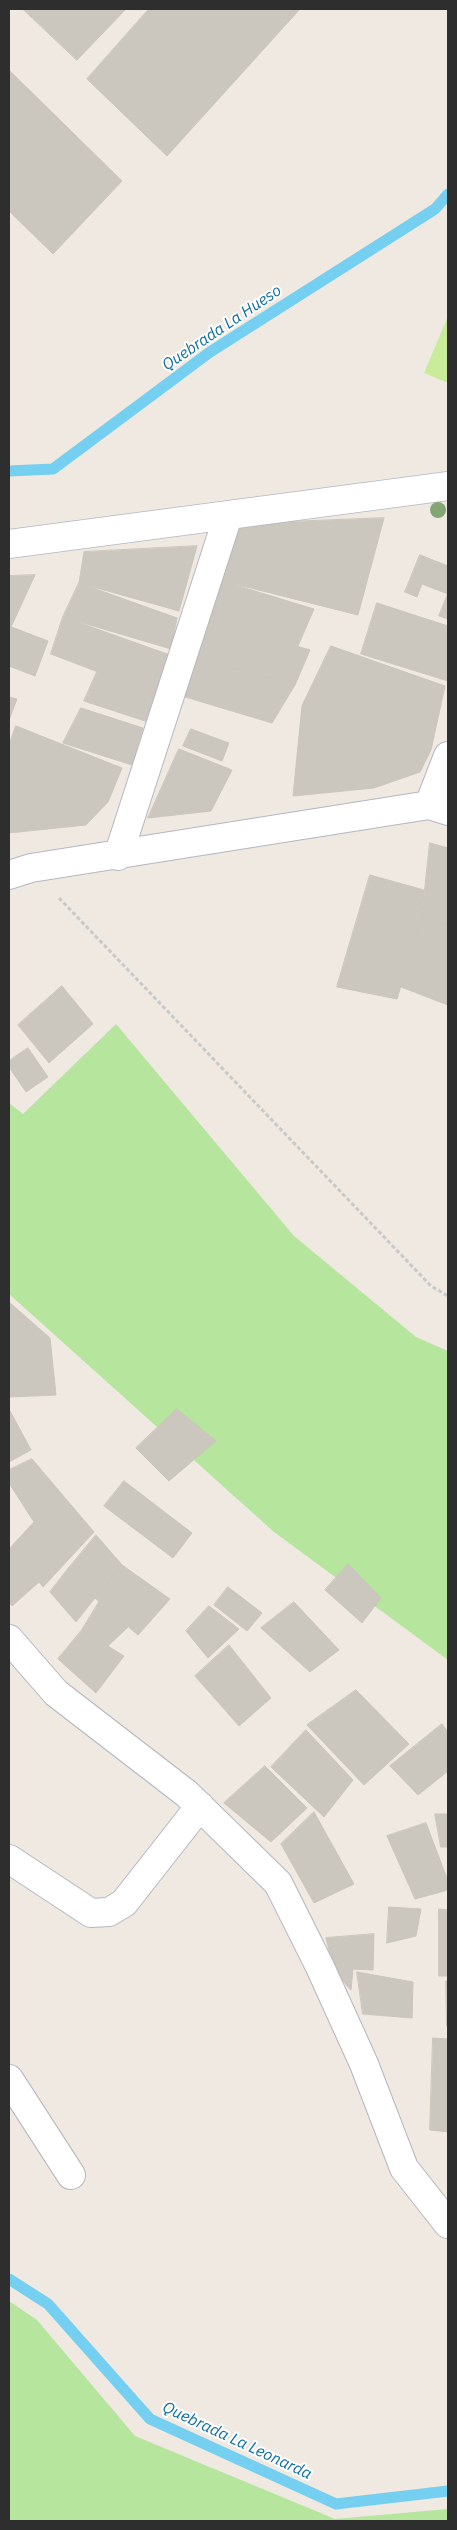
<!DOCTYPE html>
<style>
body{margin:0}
#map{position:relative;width:457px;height:2530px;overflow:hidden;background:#efe9e1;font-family:"IBM Plex Sans",sans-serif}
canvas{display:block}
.frame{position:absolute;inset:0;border:10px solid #2e2e2e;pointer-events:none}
</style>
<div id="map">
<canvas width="457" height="2530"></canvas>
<div class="frame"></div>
</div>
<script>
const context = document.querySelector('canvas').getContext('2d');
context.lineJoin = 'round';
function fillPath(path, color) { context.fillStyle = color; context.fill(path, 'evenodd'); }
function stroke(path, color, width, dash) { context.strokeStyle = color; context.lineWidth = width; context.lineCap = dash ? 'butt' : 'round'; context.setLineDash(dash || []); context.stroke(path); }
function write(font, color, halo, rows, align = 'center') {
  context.font = font + ' "IBM Plex Sans",sans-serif'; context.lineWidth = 4; context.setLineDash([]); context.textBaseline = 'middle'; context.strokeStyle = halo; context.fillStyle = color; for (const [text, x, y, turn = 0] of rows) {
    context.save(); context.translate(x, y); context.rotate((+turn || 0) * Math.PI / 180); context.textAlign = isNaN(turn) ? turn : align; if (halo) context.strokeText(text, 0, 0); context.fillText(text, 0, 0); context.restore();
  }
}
fillPath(new Path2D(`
 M 116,1024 L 294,1236 L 416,1337 L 448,1351 L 448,1660 L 274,1532 L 9,1294 L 9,1103 L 23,1114 Z
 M 9,2301 L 37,2320 L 135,2436 L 335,2519 L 448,2509 L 448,2521 L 9,2521 Z`), '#b6e59e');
fillPath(new Path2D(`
 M 448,316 L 448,383 L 424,373 Z`), '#c9ec9a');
stroke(new Path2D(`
 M 9,471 L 53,469 L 210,352 L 435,209 L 448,194
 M 9,2279 L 48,2304 L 150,2419 L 336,2504 L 448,2491`), '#75cff0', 11);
const building = new Path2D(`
 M 23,9 L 126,9 L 77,60 Z
 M 149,9 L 300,9 L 167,156 L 87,79 Z
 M 9,70 L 122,181 L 53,254 L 9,211 Z
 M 384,518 L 358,615 L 219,580 L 237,524 Z
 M 197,546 L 179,611 L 79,583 L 84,552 Z
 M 420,555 L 448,566 L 448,594 L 422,584 L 417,597 L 405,592 Z
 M 35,575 L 11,627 L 9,626 L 9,576 Z
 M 219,580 L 314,609 L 298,646 L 208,620 Z
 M 79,583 L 177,618 L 171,649 L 63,617 Z
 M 448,593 L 448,619 L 439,616 Z
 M 377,603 L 448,626 L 448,681 L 361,654 Z
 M 63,617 L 173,656 L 161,696 L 51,654 Z
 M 208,620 L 310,650 L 295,685 L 195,658 Z
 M 9,626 L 48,641 L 35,676 L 9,666 Z
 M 331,646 L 445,686 L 431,750 L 420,772 L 374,788 L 293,796 L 302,706 Z
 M 195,658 L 295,685 L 272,723 L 182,696 Z
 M 97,672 L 161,696 L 151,723 L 84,701 Z
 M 9,697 L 17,699 L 9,720 Z
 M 81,708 L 143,728 L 132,765 L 63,743 Z
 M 16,726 L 122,768 L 108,802 L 86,825 L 9,833 L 9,745 Z
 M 191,729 L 229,743 L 222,761 L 183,746 Z
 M 179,749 L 232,770 L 211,811 L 148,818 Z
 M 430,843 L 448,848 L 448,925 L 422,916 Z
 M 370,875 L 424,890 L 422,916 L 397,999 L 337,987 Z
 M 422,916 L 448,925 L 448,1005 L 401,987 Z
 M 62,986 L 93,1024 L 49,1063 L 18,1025 Z
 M 28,1048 L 48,1077 L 26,1092 L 9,1067 L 9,1061 Z
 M 9,1302 L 50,1338 L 56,1395 L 9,1397 Z
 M 9,1409 L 31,1450 L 9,1462 Z
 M 177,1409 L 216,1441 L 169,1481 L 136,1448 Z
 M 32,1459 L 94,1532 L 43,1587 L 39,1582 L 12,1606 L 9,1602 L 9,1549 L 34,1522 L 9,1483 L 9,1470 Z
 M 124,1481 L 192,1533 L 173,1558 L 104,1506 Z
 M 96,1535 L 122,1565 L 95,1598 L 68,1569 Z
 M 348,1564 L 381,1598 L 362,1623 L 325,1590 Z
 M 122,1565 L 170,1599 L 138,1635 L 95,1598 Z
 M 68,1569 L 95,1598 L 76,1622 L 50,1592 Z
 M 228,1587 L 262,1613 L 247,1631 L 214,1605 Z
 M 99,1602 L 128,1627 L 108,1646 L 82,1630 Z
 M 294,1602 L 339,1650 L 310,1672 L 261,1628 Z
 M 209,1606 L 239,1629 L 208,1658 L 186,1631 Z
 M 82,1630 L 124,1656 L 96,1693 L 58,1659 Z
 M 229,1645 L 271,1698 L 239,1726 L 195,1676 Z
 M 356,1690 L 409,1744 L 364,1785 L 307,1725 Z
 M 442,1724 L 448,1732 L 448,1771 L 418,1795 L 390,1766 Z
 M 306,1730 L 353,1780 L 324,1817 L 271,1767 Z
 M 265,1766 L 307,1808 L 271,1842 L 224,1803 Z
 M 314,1812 L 354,1884 L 314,1903 L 281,1844 Z
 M 435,1814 L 448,1814 L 448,1847 L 441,1847 Z
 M 426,1823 L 448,1881 L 448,1890 L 415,1899 L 387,1836 Z
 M 389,1907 L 421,1909 L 416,1936 L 387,1943 Z
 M 439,1909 L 448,1910 L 448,1976 L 439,1976 Z
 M 374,1934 L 373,1970 L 353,1969 L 351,1990 L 334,1971 L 326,1938 Z
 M 357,1972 L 413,1982 L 412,2018 L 363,2014 Z
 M 446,1981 L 448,1981 L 448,2026 L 447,2026 Z
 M 433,2038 L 448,2039 L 448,2132 L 430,2130 Z`);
fillPath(building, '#cbc7bf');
stroke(building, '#cbc5ba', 1);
const minor = new Path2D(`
 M 9,544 L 448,486
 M 429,805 L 448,756
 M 118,856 L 228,516
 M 9,875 L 31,868 L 429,805 L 448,811
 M 9,1639 L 56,1693 L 187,1794 L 278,1883 L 320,1967 L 364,2064 L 404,2168 L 448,2224
 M 9,1859 L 91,1913 L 109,1912 L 124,1903 L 200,1806
 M 9,2079 L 71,2175`);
stroke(minor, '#b4b7c1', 30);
stroke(new Path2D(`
 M 59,898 L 431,1286 L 448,1296`), '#c9c9c9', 3, [4, 2.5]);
stroke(minor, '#fff', 28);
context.fillStyle = '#84a574';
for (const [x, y] of [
 [438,510]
]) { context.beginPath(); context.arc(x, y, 8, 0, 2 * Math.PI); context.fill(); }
write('italic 16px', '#0d6fa3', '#fff', [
 ["Quebrada La Hueso",222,328,-34],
 ["Quebrada La Leonarda",237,2441,25]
]);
</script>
